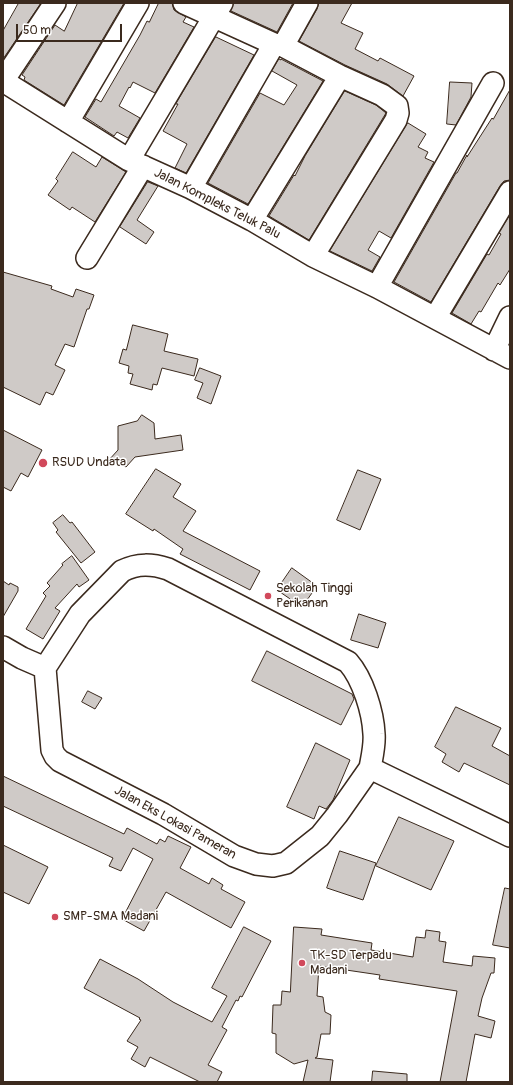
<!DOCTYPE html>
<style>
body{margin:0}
#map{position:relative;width:513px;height:1085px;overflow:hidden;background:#fff;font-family:Pangolin,sans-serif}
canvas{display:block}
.frame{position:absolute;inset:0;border:4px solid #3b2a1e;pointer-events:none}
.scale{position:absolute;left:16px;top:24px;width:106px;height:18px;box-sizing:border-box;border:2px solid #3b2a1e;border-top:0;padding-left:5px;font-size:12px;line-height:14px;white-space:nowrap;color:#3b2a1e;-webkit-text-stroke:3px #fff;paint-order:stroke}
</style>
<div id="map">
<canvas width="513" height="1085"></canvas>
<div class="frame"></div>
<div class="scale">50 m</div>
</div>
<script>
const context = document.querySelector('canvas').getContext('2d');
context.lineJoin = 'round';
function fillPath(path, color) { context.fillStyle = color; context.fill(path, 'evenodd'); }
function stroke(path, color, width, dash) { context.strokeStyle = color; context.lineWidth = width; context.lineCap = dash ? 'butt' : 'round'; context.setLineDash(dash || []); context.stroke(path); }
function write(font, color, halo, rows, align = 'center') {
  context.font = font + ' Pangolin,sans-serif'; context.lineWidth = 3; context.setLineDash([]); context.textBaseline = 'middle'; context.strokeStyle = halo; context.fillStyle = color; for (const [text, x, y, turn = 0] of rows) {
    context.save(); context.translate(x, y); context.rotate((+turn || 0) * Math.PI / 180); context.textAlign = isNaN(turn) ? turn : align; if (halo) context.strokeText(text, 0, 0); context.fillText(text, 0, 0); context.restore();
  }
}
const building = new Path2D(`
 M 19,3 L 41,3 L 3,59 L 3,31 Z
 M 78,3 L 124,3 L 64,105 L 24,80 L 25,77 L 22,75 L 55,25 L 64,31 Z
 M 159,3 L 172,3 L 174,10 L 186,17 L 183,22 L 194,27 L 155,93 L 133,82 L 130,88 L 129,87 L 119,106 L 140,118 L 128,138 L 117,132 L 114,136 L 85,117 L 96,99 L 101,102 L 140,35 L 147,21 L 149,22 Z
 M 234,3 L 293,3 L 277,32 L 231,11 Z
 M 319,3 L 352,3 L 341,23 L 363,33 L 355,49 L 378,61 L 380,58 L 414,76 L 403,96 L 387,84 L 345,65 L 299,41 L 317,9 Z
 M 216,37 L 254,55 L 186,173 L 175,168 L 187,144 L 163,131 L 178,104 L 176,104 Z
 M 279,59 L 281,60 L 281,59 L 323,81 L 248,204 L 208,183 L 260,93 L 284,105 L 297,85 L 272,71 Z
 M 450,82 L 472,83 L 471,97 L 456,125 L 447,124 Z
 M 510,90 L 510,180 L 504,181 L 500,186 L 431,302 L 394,282 L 456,173 L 457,173 L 467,155 L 467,157 L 492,118 L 493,119 Z
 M 345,91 L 376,105 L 386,113 L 309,240 L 269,216 L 294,175 L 295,176 L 305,156 Z
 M 408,123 L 426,134 L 418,147 L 428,152 L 425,158 L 434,162 L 391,238 L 379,231 L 368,250 L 380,257 L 372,271 L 330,251 Z
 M 73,152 L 96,167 L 102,157 L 126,172 L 95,222 L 72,207 L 70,210 L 48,195 L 58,181 L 56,179 Z
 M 148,182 L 158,186 L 137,220 L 154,232 L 146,244 L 120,227 Z
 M 510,215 L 510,269 L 500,285 L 498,283 L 481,312 L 479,311 L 471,324 L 452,313 L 487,254 L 489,255 L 501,234 L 499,233 Z
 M 3,272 L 52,286 L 51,289 L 73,297 L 76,289 L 94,295 L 89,309 L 87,309 L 74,347 L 65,344 L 55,365 L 65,370 L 53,395 L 46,392 L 40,405 L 3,387 Z
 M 133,325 L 168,334 L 164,351 L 198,359 L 194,376 L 162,368 L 157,385 L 153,384 L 152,390 L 130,384 L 133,374 L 128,373 L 129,366 L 119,363 L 123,349 L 126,350 Z
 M 200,368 L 221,376 L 211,404 L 197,398 L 203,383 L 195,380 Z
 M 142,415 L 154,423 L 155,439 L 181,435 L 183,450 L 135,457 L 126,467 L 116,460 L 108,461 L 118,450 L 118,426 L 137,421 Z
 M 3,430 L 42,450 L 28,477 L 21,473 L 11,491 L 3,487 Z
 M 156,469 L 181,484 L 173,497 L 196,511 L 183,531 L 260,571 L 250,590 L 180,554 L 183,549 L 154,529 L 153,531 L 126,514 Z
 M 358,470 L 381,479 L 360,530 L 337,520 Z
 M 63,515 L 70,523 L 72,522 L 95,552 L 81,563 L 56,532 L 58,530 L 53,523 Z
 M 72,556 L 89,580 L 79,587 L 77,584 L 55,608 L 60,611 L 43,639 L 26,629 L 46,596 L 43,593 L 50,586 L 47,583 L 63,565 L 62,564 Z
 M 292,568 L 317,586 L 302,607 L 277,590 Z
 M 3,581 L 9,585 L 10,583 L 18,587 L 18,591 L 3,617 Z
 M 359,614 L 386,623 L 378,648 L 351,640 Z
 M 267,651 L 352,694 L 354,699 L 341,725 L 252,681 Z
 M 88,691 L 102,698 L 95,709 L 82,702 Z
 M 456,707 L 501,728 L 492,746 L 510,756 L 510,785 L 464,763 L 459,772 L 442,762 L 446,754 L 435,747 Z
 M 316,743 L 350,760 L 333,800 L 326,809 L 319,806 L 314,819 L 287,807 Z
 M 3,776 L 124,834 L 127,828 L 157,844 L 160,839 L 165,842 L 168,836 L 191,847 L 180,868 L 209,884 L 212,878 L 223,885 L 221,889 L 245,902 L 231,928 L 166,892 L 144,931 L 122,919 L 153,859 L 133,848 L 121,871 L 109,866 L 113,858 L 3,806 Z
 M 399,817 L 454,841 L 431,890 L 376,866 Z
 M 3,845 L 48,867 L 29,904 L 3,892 Z
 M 340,851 L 376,863 L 363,900 L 327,888 Z
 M 505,888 L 510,889 L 510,948 L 493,945 Z
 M 244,927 L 271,941 L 242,997 L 240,996 L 238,1001 L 236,1000 L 222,1027 L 227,1030 L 208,1065 L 222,1072 L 217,1082 L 200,1082 L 150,1057 L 145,1067 L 131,1059 L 138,1047 L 127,1041 L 141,1020 L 139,1019 L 140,1018 L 84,988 L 100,959 L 138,979 L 173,1002 L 212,1022 L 227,996 L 212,988 Z
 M 294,927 L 322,929 L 321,935 L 372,943 L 371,950 L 413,957 L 416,937 L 425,938 L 426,930 L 440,932 L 439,941 L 446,942 L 443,962 L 472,966 L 473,956 L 495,958 L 494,973 L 491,973 L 482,998 L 478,1016 L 495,1021 L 491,1038 L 475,1034 L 466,1082 L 440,1082 L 457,991 L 379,979 L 380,975 L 319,966 L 317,996 L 323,997 L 325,1012 L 331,1015 L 330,1034 L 321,1034 L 317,1057 L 315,1058 L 333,1060 L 330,1082 L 303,1082 L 308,1060 L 294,1064 L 276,1053 L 276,1034 L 272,1033 L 273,1005 L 281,1005 L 282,991 L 290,992 Z
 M 373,1071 L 407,1074 L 407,1082 L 372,1082 Z`);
fillPath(building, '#cfcac7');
stroke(building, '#3b2a1e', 1);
const minor = new Path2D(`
 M 184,3 L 274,44 L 283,46 L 340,76 L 382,95 L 397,106 L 398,113 L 396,120 L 313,256
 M 283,46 L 307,3
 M 3,81 L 129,160 L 191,188 L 252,220 L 313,256 L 377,287 L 510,358
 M 3,81 L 55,3
 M 68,122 L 138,3
 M 129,160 L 222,3
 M 191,188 L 274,44
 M 252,220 L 340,76
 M 87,258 L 143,166
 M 377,287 L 493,83
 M 435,318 L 510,192
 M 494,350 L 510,317
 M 3,647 L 22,658 L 45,668
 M 45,668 L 80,614 L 122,571 C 138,563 152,564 168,569 L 348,662 C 363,679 373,712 374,734 C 375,745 372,757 370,768 L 510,836
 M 45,668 L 52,750 L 55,756 L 60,761 L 163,814 L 234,856 L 256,864 L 273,866 L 286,863 L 320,836 L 337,815 L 370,768`);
stroke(minor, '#3b2a1e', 24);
stroke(minor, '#fff', 21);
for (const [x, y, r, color] of [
 [43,463,5,"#d1495b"],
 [268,596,4,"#d1495b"],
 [55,917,4,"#d1495b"],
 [302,963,4,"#d1495b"]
]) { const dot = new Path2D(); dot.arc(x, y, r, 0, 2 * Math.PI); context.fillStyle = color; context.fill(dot); stroke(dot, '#fff', 1.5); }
write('13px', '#3b2a1e', '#fff', [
 ["Jalan Kompleks Teluk Palu",217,204,27],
 ["Jalan Eks Lokasi Pameran",175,823,29]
]);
write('13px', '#3b2a1e', '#fff', [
 ["RSUD Undata",52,463],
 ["Sekolah Tinggi",276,589],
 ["Perikanan",276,604],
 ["SMP-SMA Madani",63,917],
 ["TK-SD Terpadu",310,956],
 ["Madani",310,971]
], 'left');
</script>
